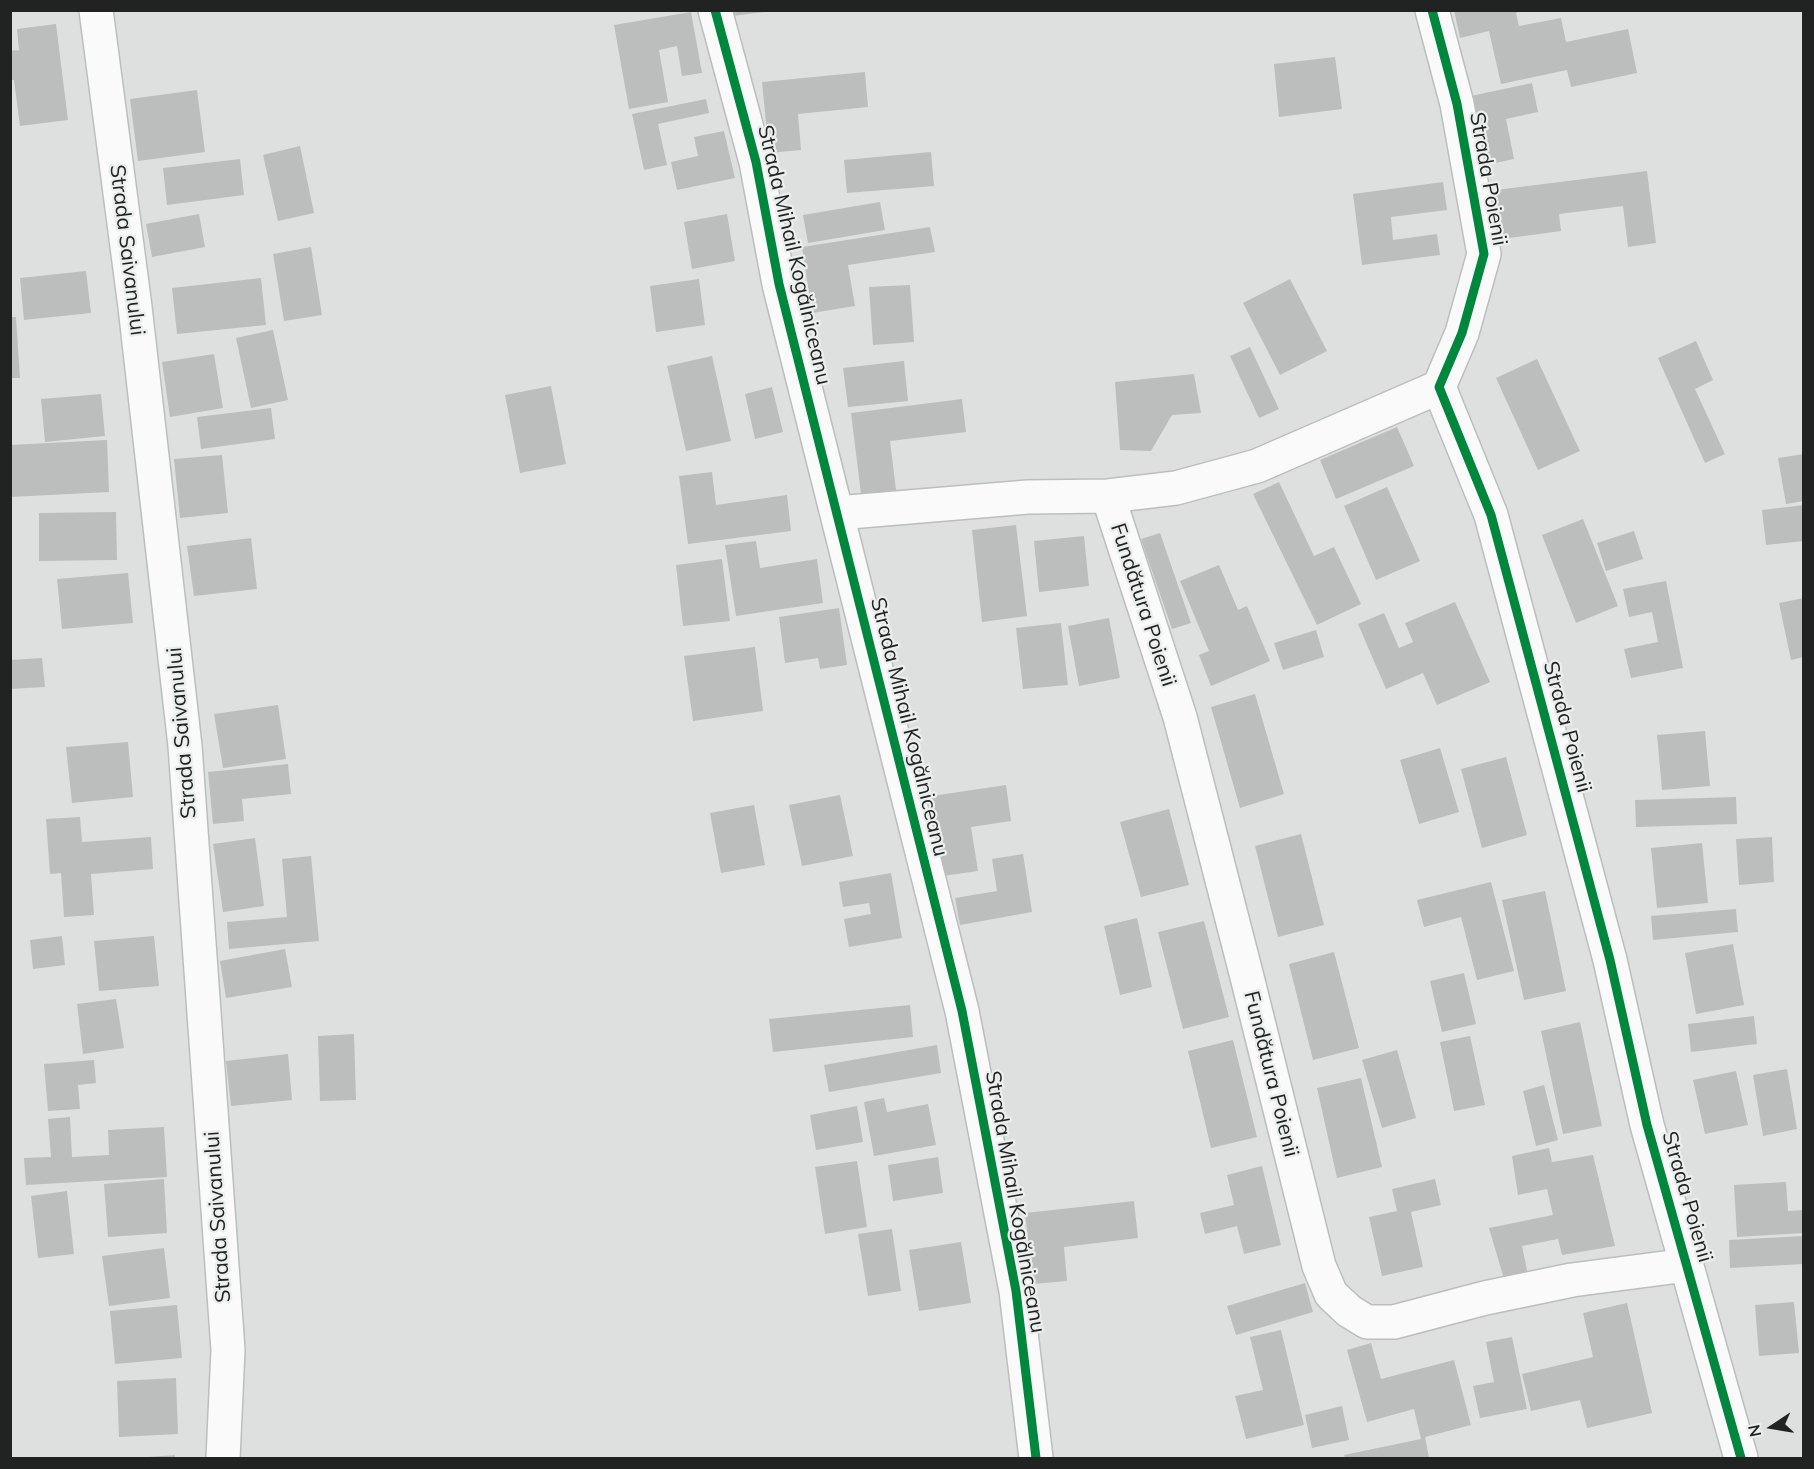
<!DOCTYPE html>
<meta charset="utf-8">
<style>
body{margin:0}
#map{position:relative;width:1814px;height:1469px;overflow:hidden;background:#dee0df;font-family:Mulish,sans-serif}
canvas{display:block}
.frame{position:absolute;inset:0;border:12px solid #212322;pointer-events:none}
.north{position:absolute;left:1742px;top:1397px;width:60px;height:60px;-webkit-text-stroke:4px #eaeeec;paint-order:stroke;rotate:258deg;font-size:16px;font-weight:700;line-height:24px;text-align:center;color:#212322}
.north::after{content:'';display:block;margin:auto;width:21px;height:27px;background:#212322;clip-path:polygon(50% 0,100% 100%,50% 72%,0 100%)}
</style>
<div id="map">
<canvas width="1814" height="1469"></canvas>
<div class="frame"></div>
<div class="north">N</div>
</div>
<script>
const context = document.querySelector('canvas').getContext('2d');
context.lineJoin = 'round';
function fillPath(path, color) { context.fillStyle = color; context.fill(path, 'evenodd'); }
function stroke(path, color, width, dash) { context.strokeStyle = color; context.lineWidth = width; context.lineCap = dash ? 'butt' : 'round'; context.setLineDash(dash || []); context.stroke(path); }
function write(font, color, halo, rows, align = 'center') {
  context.font = font + ' Mulish,sans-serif'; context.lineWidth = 4.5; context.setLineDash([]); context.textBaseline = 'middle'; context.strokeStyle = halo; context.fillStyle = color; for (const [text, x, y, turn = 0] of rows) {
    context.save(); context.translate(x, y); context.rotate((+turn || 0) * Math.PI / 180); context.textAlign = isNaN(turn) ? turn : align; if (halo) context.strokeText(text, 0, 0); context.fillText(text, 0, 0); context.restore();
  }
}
fillPath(new Path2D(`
 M 732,10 L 765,10 L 765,12 L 732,16 Z
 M 1454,10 L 1523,10 L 1516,13 L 1519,26 L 1561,18 L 1566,42 L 1628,29 L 1637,73 L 1571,87 L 1567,70 L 1501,84 L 1489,31 L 1460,38 Z
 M 691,12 L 702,73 L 682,76 L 677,46 L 659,50 L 668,102 L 629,109 L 614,25 Z
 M 56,24 L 68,120 L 20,126 L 14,80 L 10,80 L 10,51 L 19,50 L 17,29 Z
 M 1335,57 L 1342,109 L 1279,117 L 1274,64 Z
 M 865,72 L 868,107 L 798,114 L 801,150 L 769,153 L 762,82 Z
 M 1532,83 L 1538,112 L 1506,119 L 1514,159 L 1486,165 L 1471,96 Z
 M 197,90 L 205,152 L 138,161 L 130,99 Z
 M 706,99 L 709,113 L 658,124 L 667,165 L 644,170 L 632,114 Z
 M 724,131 L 735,178 L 677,190 L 671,162 L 698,156 L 694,137 Z
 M 300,146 L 314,213 L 278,221 L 263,155 Z
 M 931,152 L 934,186 L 847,193 L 844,160 Z
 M 240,159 L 244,195 L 167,205 L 163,168 Z
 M 1647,171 L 1656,243 L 1628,247 L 1623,206 L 1559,214 L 1561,231 L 1502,239 L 1496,190 Z
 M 1443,182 L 1447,210 L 1391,217 L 1393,240 L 1437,234 L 1440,255 L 1362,265 L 1353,194 Z
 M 880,202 L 885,230 L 808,243 L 803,215 Z
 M 199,214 L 205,247 L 152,257 L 146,224 Z
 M 727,214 L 735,261 L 692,269 L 684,222 Z
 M 930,227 L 935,252 L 848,265 L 855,306 L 812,313 L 802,247 Z
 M 311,247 L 322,315 L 284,321 L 273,254 Z
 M 86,271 L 91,313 L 24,320 L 20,278 Z
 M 261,278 L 266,325 L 177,334 L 172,288 Z
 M 699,279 L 705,325 L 656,332 L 650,286 Z
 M 1290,279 L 1327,351 L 1280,375 L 1243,303 Z
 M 910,285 L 914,342 L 873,345 L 869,287 Z
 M 10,317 L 16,317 L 20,378 L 10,378 Z
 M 273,330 L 288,400 L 251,408 L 236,338 Z
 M 1696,341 L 1713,380 L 1695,389 L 1725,454 L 1705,463 L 1658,358 Z
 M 1250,347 L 1279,409 L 1259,418 L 1230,356 Z
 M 214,354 L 223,408 L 170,417 L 162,362 Z
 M 712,356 L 731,441 L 686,451 L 667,366 Z
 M 1537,359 L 1580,451 L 1538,470 L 1496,378 Z
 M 904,361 L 908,401 L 848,407 L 843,368 Z
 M 1194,374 L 1201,413 L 1172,415 L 1151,451 L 1120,450 L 1115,382 Z
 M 551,386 L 566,464 L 520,473 L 505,395 Z
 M 772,387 L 783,432 L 755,439 L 745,394 Z
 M 101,394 L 105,436 L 45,442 L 41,399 Z
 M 962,399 L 966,432 L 890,441 L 896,490 L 861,494 L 851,413 Z
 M 271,408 L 275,439 L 201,449 L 197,417 Z
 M 1397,427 L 1414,466 L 1336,499 L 1320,460 Z
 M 107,440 L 109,492 L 10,497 L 10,445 Z
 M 1804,454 L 1804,501 L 1786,504 L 1778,458 Z
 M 222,455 L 228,513 L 180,518 L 174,459 Z
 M 712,472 L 716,505 L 787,495 L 791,531 L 688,544 L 679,476 Z
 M 1279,482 L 1314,556 L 1334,547 L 1361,604 L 1317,625 L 1253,494 Z
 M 1387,487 L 1420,561 L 1376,580 L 1344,506 Z
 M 1804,505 L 1804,541 L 1766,545 L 1762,510 Z
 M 116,512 L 117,560 L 39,561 L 39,513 Z
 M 1583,519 L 1618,606 L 1576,623 L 1542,535 Z
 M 1016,525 L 1027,616 L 982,622 L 972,530 Z
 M 1634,531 L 1643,559 L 1606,571 L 1597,543 Z
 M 1160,533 L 1191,623 L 1172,629 L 1141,539 Z
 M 1084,536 L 1089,586 L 1039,592 L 1034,541 Z
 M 251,538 L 257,589 L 194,596 L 187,546 Z
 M 756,541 L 760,568 L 817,559 L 823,603 L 736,616 L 725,545 Z
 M 722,559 L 730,621 L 683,626 L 676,565 Z
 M 1219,565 L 1238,610 L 1247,606 L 1270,661 L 1211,686 L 1199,655 L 1209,651 L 1180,581 Z
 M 128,573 L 133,623 L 62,629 L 57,579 Z
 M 1666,581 L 1683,668 L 1631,678 L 1624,649 L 1658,642 L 1652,612 L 1629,617 L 1623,589 Z
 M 1804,598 L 1804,657 L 1791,660 L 1779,603 Z
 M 1455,602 L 1490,682 L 1437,705 L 1423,673 L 1386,689 L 1358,624 L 1384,613 L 1399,648 L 1413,642 L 1405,623 Z
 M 839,608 L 847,665 L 820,669 L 818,658 L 785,663 L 779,617 Z
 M 1109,618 L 1120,678 L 1079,686 L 1068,626 Z
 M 1061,623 L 1068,685 L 1023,689 L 1016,628 Z
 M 1316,630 L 1324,657 L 1283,670 L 1274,643 Z
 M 755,647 L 763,711 L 693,721 L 684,656 Z
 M 42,658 L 45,687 L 10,689 L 10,660 Z
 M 1255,694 L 1284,794 L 1240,808 L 1211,707 Z
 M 278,705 L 286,759 L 223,768 L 214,714 Z
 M 1705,731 L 1710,786 L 1662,790 L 1657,735 Z
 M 128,742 L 133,797 L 72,803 L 66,747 Z
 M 1440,748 L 1459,812 L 1419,824 L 1400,760 Z
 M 1506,757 L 1527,835 L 1482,848 L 1461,769 Z
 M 288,764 L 291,794 L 242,799 L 244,821 L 213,824 L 208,772 Z
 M 1006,785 L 1011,821 L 971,827 L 978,871 L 936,877 L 925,797 Z
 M 840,795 L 853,856 L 802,866 L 789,805 Z
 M 1736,797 L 1737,824 L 1636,827 L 1635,800 Z
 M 754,805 L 765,865 L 721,873 L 710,813 Z
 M 1169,809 L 1189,885 L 1141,897 L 1120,822 Z
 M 80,817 L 82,842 L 151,837 L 153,869 L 91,874 L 94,915 L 64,917 L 61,873 L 50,874 L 46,819 Z
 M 1301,834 L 1324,925 L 1278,937 L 1255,846 Z
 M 1772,837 L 1774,882 L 1739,885 L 1736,839 Z
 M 255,838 L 264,906 L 223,912 L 213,844 Z
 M 1702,843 L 1708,903 L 1657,908 L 1651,848 Z
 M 1023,854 L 1032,912 L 960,925 L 955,898 L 997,891 L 992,859 Z
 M 311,856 L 319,941 L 229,949 L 227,922 L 287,917 L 282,859 Z
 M 891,873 L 902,938 L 849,947 L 844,919 L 871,914 L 869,903 L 843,907 L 839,882 Z
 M 1491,882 L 1514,971 L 1477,980 L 1461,917 L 1424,927 L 1417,900 Z
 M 1545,891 L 1566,991 L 1524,1000 L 1502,900 Z
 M 1736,909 L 1738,932 L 1653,940 L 1651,916 Z
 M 1137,918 L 1152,987 L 1120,995 L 1104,926 Z
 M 1204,921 L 1229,1017 L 1183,1029 L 1158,932 Z
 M 62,936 L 65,965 L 33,969 L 30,940 Z
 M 154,936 L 159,986 L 99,991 L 94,941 Z
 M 1733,944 L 1744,1005 L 1696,1014 L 1685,953 Z
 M 285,949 L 292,987 L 226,998 L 220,961 Z
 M 1334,952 L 1359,1048 L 1313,1060 L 1289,964 Z
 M 1464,973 L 1476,1024 L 1442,1032 L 1430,981 Z
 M 116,999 L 124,1048 L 83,1054 L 77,1004 Z
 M 910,1005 L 913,1037 L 773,1052 L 769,1019 Z
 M 1754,1016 L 1757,1044 L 1691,1052 L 1688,1024 Z
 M 1580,1022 L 1602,1126 L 1563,1134 L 1541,1031 Z
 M 354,1034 L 356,1100 L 320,1101 L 318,1036 Z
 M 1470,1036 L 1485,1105 L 1454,1111 L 1440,1042 Z
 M 1233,1040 L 1257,1137 L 1211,1148 L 1188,1051 Z
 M 937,1045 L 941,1073 L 829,1092 L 824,1065 Z
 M 1397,1050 L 1416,1118 L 1382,1128 L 1362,1060 Z
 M 288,1054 L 292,1100 L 231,1106 L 226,1061 Z
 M 94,1060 L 96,1083 L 78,1085 L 80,1109 L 48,1111 L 44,1064 Z
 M 1787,1069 L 1797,1129 L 1763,1136 L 1753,1075 Z
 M 1736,1071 L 1748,1125 L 1705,1134 L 1693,1080 Z
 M 1361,1078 L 1382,1167 L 1337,1178 L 1317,1088 Z
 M 1544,1085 L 1558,1140 L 1536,1146 L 1523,1091 Z
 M 884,1098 L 887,1112 L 928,1104 L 936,1145 L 874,1156 L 864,1102 Z
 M 857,1106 L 863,1142 L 816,1150 L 810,1115 Z
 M 70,1117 L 72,1157 L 109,1155 L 108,1130 L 164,1127 L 167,1177 L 26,1185 L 24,1158 L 51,1157 L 48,1119 Z
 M 1549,1148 L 1552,1162 L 1593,1155 L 1615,1246 L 1562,1255 L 1558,1239 L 1522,1246 L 1528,1275 L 1504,1279 L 1489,1228 L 1553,1215 L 1547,1189 L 1518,1195 L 1512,1156 Z
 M 938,1157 L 943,1193 L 893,1201 L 888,1165 Z
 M 857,1161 L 867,1227 L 825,1234 L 815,1167 Z
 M 1262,1166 L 1281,1245 L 1244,1254 L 1237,1226 L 1205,1234 L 1200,1213 L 1234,1205 L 1227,1175 Z
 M 164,1179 L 167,1233 L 108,1237 L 104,1184 Z
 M 1435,1179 L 1441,1205 L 1411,1212 L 1423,1267 L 1382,1276 L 1369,1217 L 1397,1211 L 1392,1189 Z
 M 1786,1182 L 1788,1211 L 1804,1210 L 1804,1233 L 1737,1237 L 1734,1185 Z
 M 67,1191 L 74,1254 L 38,1258 L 31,1196 Z
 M 1134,1201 L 1138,1238 L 1064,1247 L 1067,1281 L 1033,1284 L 1025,1213 Z
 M 892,1229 L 901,1291 L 868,1296 L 858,1234 Z
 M 1804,1236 L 1804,1264 L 1730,1268 L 1729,1240 Z
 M 961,1242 L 971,1303 L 919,1311 L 909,1250 Z
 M 164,1248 L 170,1298 L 109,1306 L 102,1256 Z
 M 1305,1283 L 1313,1312 L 1236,1335 L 1227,1306 Z
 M 1794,1302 L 1799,1353 L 1759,1356 L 1755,1305 Z
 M 1627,1303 L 1652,1413 L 1587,1428 L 1580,1400 L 1531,1411 L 1522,1374 L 1593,1357 L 1583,1313 Z
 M 177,1305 L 182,1358 L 115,1364 L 110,1311 Z
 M 1281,1330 L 1304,1425 L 1246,1439 L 1235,1396 L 1263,1390 L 1250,1337 Z
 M 1512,1337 L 1527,1409 L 1480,1418 L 1473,1386 L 1494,1382 L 1486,1342 Z
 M 1371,1343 L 1381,1379 L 1454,1360 L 1471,1425 L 1425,1437 L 1429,1458 L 1345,1458 L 1344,1455 L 1421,1439 L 1414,1409 L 1367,1422 L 1347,1350 Z
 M 176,1378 L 178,1434 L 119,1437 L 117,1381 Z
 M 1342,1406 L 1349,1440 L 1312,1448 L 1305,1415 Z
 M 175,1455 L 175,1458 L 148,1458 L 148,1457 Z`), '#bcbebd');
const minor = new Path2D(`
 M 96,10 L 135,307 L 185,746 L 228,1350 L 223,1458
 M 715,10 L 756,162 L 779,284 L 962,1011 L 1016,1291 L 1036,1458
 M 1432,10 L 1457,104 L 1484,254 L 1462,333 L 1439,387 L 1491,515 L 1610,960 L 1647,1125 L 1741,1458
 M 1108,496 L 1180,717 L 1246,973 L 1319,1266 L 1331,1294 L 1349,1311 L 1367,1322 L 1394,1322 L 1485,1298 L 1572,1280 L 1687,1265
 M 837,513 L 1028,497 L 1108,496 L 1176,488 L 1257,466 L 1439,387`);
stroke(minor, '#bcbebd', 36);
stroke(minor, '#fafafa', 33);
stroke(new Path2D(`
 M 715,10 L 756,162 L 779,284 L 962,1011 L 1016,1291 L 1036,1458
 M 1432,10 L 1457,104 L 1484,254 L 1462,333 L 1439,387 L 1491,515 L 1610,960 L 1647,1125 L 1741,1458`), '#00873e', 9);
write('21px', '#212322', '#eaeeec', [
 ["Strada Poienii",1488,179,80],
 ["Strada Saivanului",127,250,83],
 ["Strada Mihail Kogălniceanu",794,255,77],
 ["Fundătura Poienii",1143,605,72],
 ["Strada Mihail Kogălniceanu",909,727,76],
 ["Strada Poienii",1567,727,75],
 ["Strada Saivanului",182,733,-95],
 ["Fundătura Poienii",1271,1074,76],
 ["Strada Poienii",1687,1197,74],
 ["Strada Mihail Kogălniceanu",1015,1202,80],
 ["Strada Saivanului",218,1217,-94]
]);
</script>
